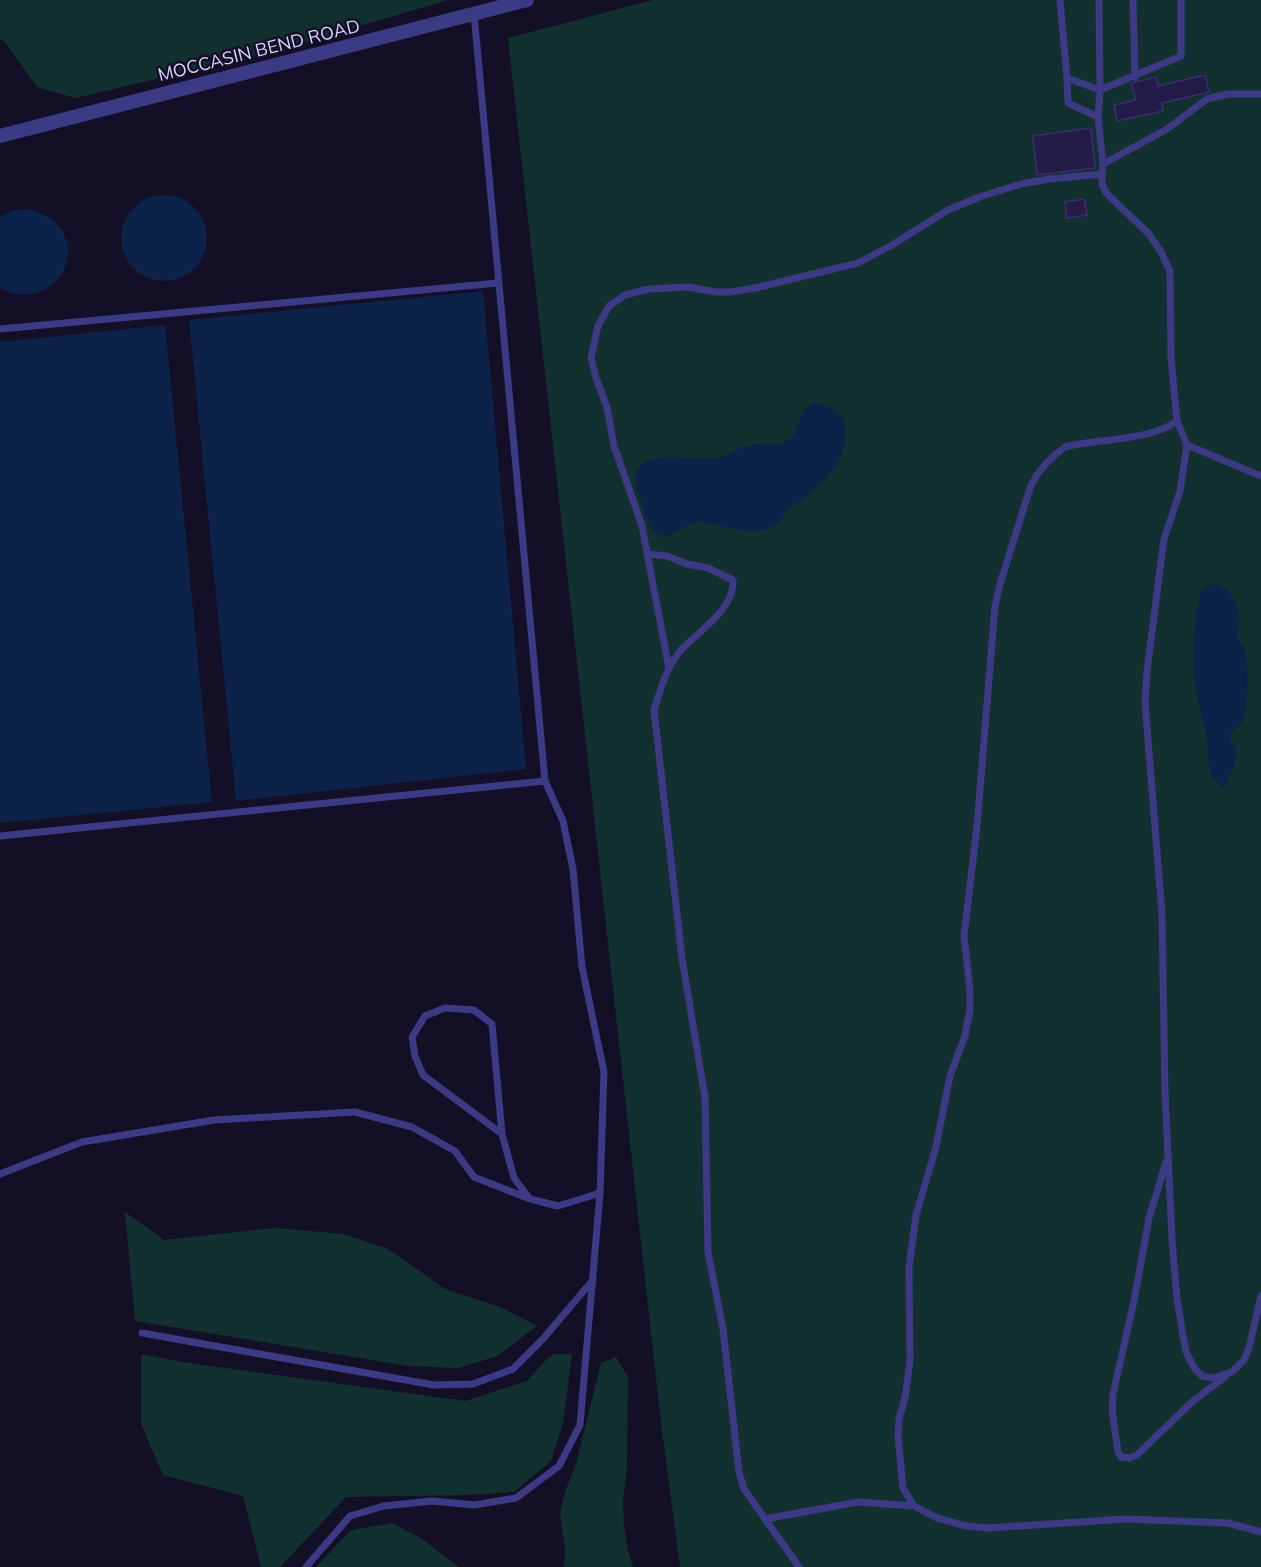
<!DOCTYPE html>
<style>
body{margin:0}
canvas{display:block;background:#130f26}
</style>
<canvas width="1261" height="1567"></canvas>
<script>
const context = document.querySelector('canvas').getContext('2d');
context.lineJoin = 'round';
function fillPath(path, color) { context.fillStyle = color; context.fill(path, 'evenodd'); }
function stroke(path, color, width, dash) { context.strokeStyle = color; context.lineWidth = width; context.lineCap = dash ? 'butt' : 'round'; context.setLineDash(dash || []); context.stroke(path); }
function write(font, color, halo, rows, align = 'center') {
  context.font = font + ' Mulish,sans-serif'; context.lineWidth = 5; context.setLineDash([]); context.textBaseline = 'middle'; context.strokeStyle = halo; context.fillStyle = color; for (const [text, x, y, turn = 0] of rows) {
    context.save(); context.translate(x, y); context.rotate((+turn || 0) * Math.PI / 180); context.textAlign = isNaN(turn) ? turn : align; if (halo) context.strokeText(text, 0, 0); context.fillText(text, 0, 0); context.restore();
  }
}
fillPath(new Path2D(`
 M 0,0 L 448,0 L 273,52 L 75,98 L 37,87 L 5,42 L 0,39 Z
 M 653,0 L 1261,0 L 1261,1567 L 680,1567 L 661,1423 L 508,38 Z
 M 125,1212 L 164,1240 L 275,1228 L 344,1234 L 388,1249 L 445,1289 L 500,1307 L 537,1326 L 497,1356 L 459,1368 L 408,1366 L 135,1321 Z
 M 141,1354 L 182,1362 L 465,1401 L 527,1381 L 545,1361 L 554,1354 L 572,1354 L 563,1423 L 551,1461 L 514,1492 L 470,1495 L 346,1497 L 280,1567 L 261,1567 L 243,1496 L 163,1475 L 141,1424 Z
 M 616,1357 L 628,1377 L 627,1468 L 623,1500 L 624,1527 L 628,1551 L 633,1567 L 564,1567 L 565,1550 L 560,1512 L 566,1489 L 576,1464 L 601,1363 Z
 M 392,1523 L 422,1539 L 459,1567 L 316,1567 L 351,1530 Z`), '#12302f');
fillPath(new Path2D(`
 M121 238a43 43 0 1 1 86 0a43 43 0 1 1-86 0Z
 M 30,209 C 106,234 55,319 0,288 L 0,217 L 13,210 Z
 M 483,291 L 526,769 L 236,801 L 189,320 Z
 M 165,325 L 212,802 L 0,823 L 0,342 Z
 M 814,403 C 828,404 841,410 845,425 C 851,457 825,482 803,499 C 798,503 791,505 788,510 C 781,518 780,524 769,528 C 755,534 735,529 720,526 C 713,525 705,521 698,522 C 683,523 669,546 654,531 C 646,523 643,508 640,498 C 636,487 631,472 642,464 C 659,451 703,462 722,457 C 730,455 738,448 747,446 C 766,440 771,453 794,436 L 804,409 Z
 M 1214,584 C 1235,587 1245,620 1236,638 C 1239,641 1243,645 1245,649 C 1249,658 1248,710 1244,719 C 1241,726 1232,729 1229,737 L 1237,753 L 1233,770 L 1224,788 C 1203,776 1210,753 1206,734 C 1202,715 1196,696 1194,676 C 1191,649 1195,620 1200,594 L 1202,588 Z`), '#0c2248');
const building = new Path2D(`
 M 1205,75 L 1209,92 L 1162,103 L 1163,111 L 1117,121 L 1114,105 L 1136,100 L 1131,83 L 1156,77 L 1158,86 Z
 M 1091,128 L 1095,168 L 1037,175 L 1033,136 Z
 M 1084,199 L 1087,215 L 1067,218 L 1065,202 Z`);
fillPath(building, '#241b47');
stroke(building, '#3b2d73', 1.5);
stroke(new Path2D(`
 M 1060,0 L 1067,78 L 1100,90 L 1099,0
 M 1133,0 L 1135,77
 M 1067,78 L 1068,103 L 1098,117 L 1100,90 L 1181,56 L 1181,0
 M 1103,164 L 1167,129 L 1207,99 L 1228,94 L 1261,94
 M 1102,174 L 1102,184 L 1106,193 L 1149,234 L 1161,252 L 1170,271 L 1171,358 L 1177,421 L 1187,445 L 1261,476
 M 0,329 L 498,283
 M 1187,445 L 1180,491 L 1164,539 L 1147,671 L 1145,702 L 1162,914 L 1165,1092 L 1172,1239 L 1177,1299 L 1184,1341 L 1186,1352 L 1195,1369 L 1202,1376 L 1214,1378 L 1232,1372 L 1244,1360 L 1249,1348 L 1261,1296
 M 648,554 L 667,556 L 687,564 L 708,568 L 733,580 C 735,609 699,631 681,650 C 667,666 660,690 654,710 L 682,958 L 705,1098 L 708,1252 L 723,1329 L 739,1472 L 744,1489 L 799,1567
 M 669,669 L 642,526 L 614,446 L 607,407 L 596,378 L 591,358 L 598,326 L 609,306 L 625,295 L 649,289 L 688,287 L 716,292 L 730,292 L 755,288 L 858,263 L 892,245 L 948,210 L 982,196 L 1021,184 L 1049,179 L 1102,174 L 1103,164 L 1098,117
 M 0,836 L 545,781 L 474,14
 M 502,1134 L 423,1075 L 415,1056 L 412,1037 L 425,1016 L 445,1008 L 474,1010 L 492,1024 L 502,1134 L 514,1178 L 530,1199 L 558,1206 L 600,1193
 M 1166,1162 L 1149,1218 L 1134,1301 L 1113,1394 L 1112,1410 L 1118,1452 L 1121,1457 L 1130,1458 L 1137,1455 L 1193,1401 L 1225,1377
 M 0,1174 L 82,1142 L 214,1120 L 355,1112 L 412,1127 L 455,1151 L 474,1177 L 530,1199
 M 142,1333 L 434,1385 L 473,1384 L 513,1369 L 542,1340 L 593,1280
 M 914,1506 L 903,1488 L 898,1437 L 899,1419 L 905,1398 L 910,1361 L 909,1267 L 916,1215 L 936,1147 L 950,1076 L 965,1036 L 970,1009 L 970,990 L 964,936 L 977,826 L 995,606 L 1000,584 L 1031,485 C 1039,469 1051,457 1065,447 C 1095,439 1154,440 1177,421
 M 765,1519 L 858,1502 L 914,1506 L 937,1518 L 967,1526 L 988,1528 L 1125,1519 L 1228,1523 L 1261,1532
 M 306,1567 L 350,1516 L 384,1506 L 432,1501 L 474,1505 L 516,1498 L 559,1466 L 580,1425 L 600,1193 L 604,1072 L 582,967 L 573,869 L 563,821 L 545,781`), '#3d3a85', 7);
stroke(new Path2D(`
 M 0,136 L 527,0`), '#3d3a85', 14);
write('18px', '#d9d4ff', '#130f26', [
 ["MOCCASIN BEND ROAD",259,51,-14]
]);
</script>
